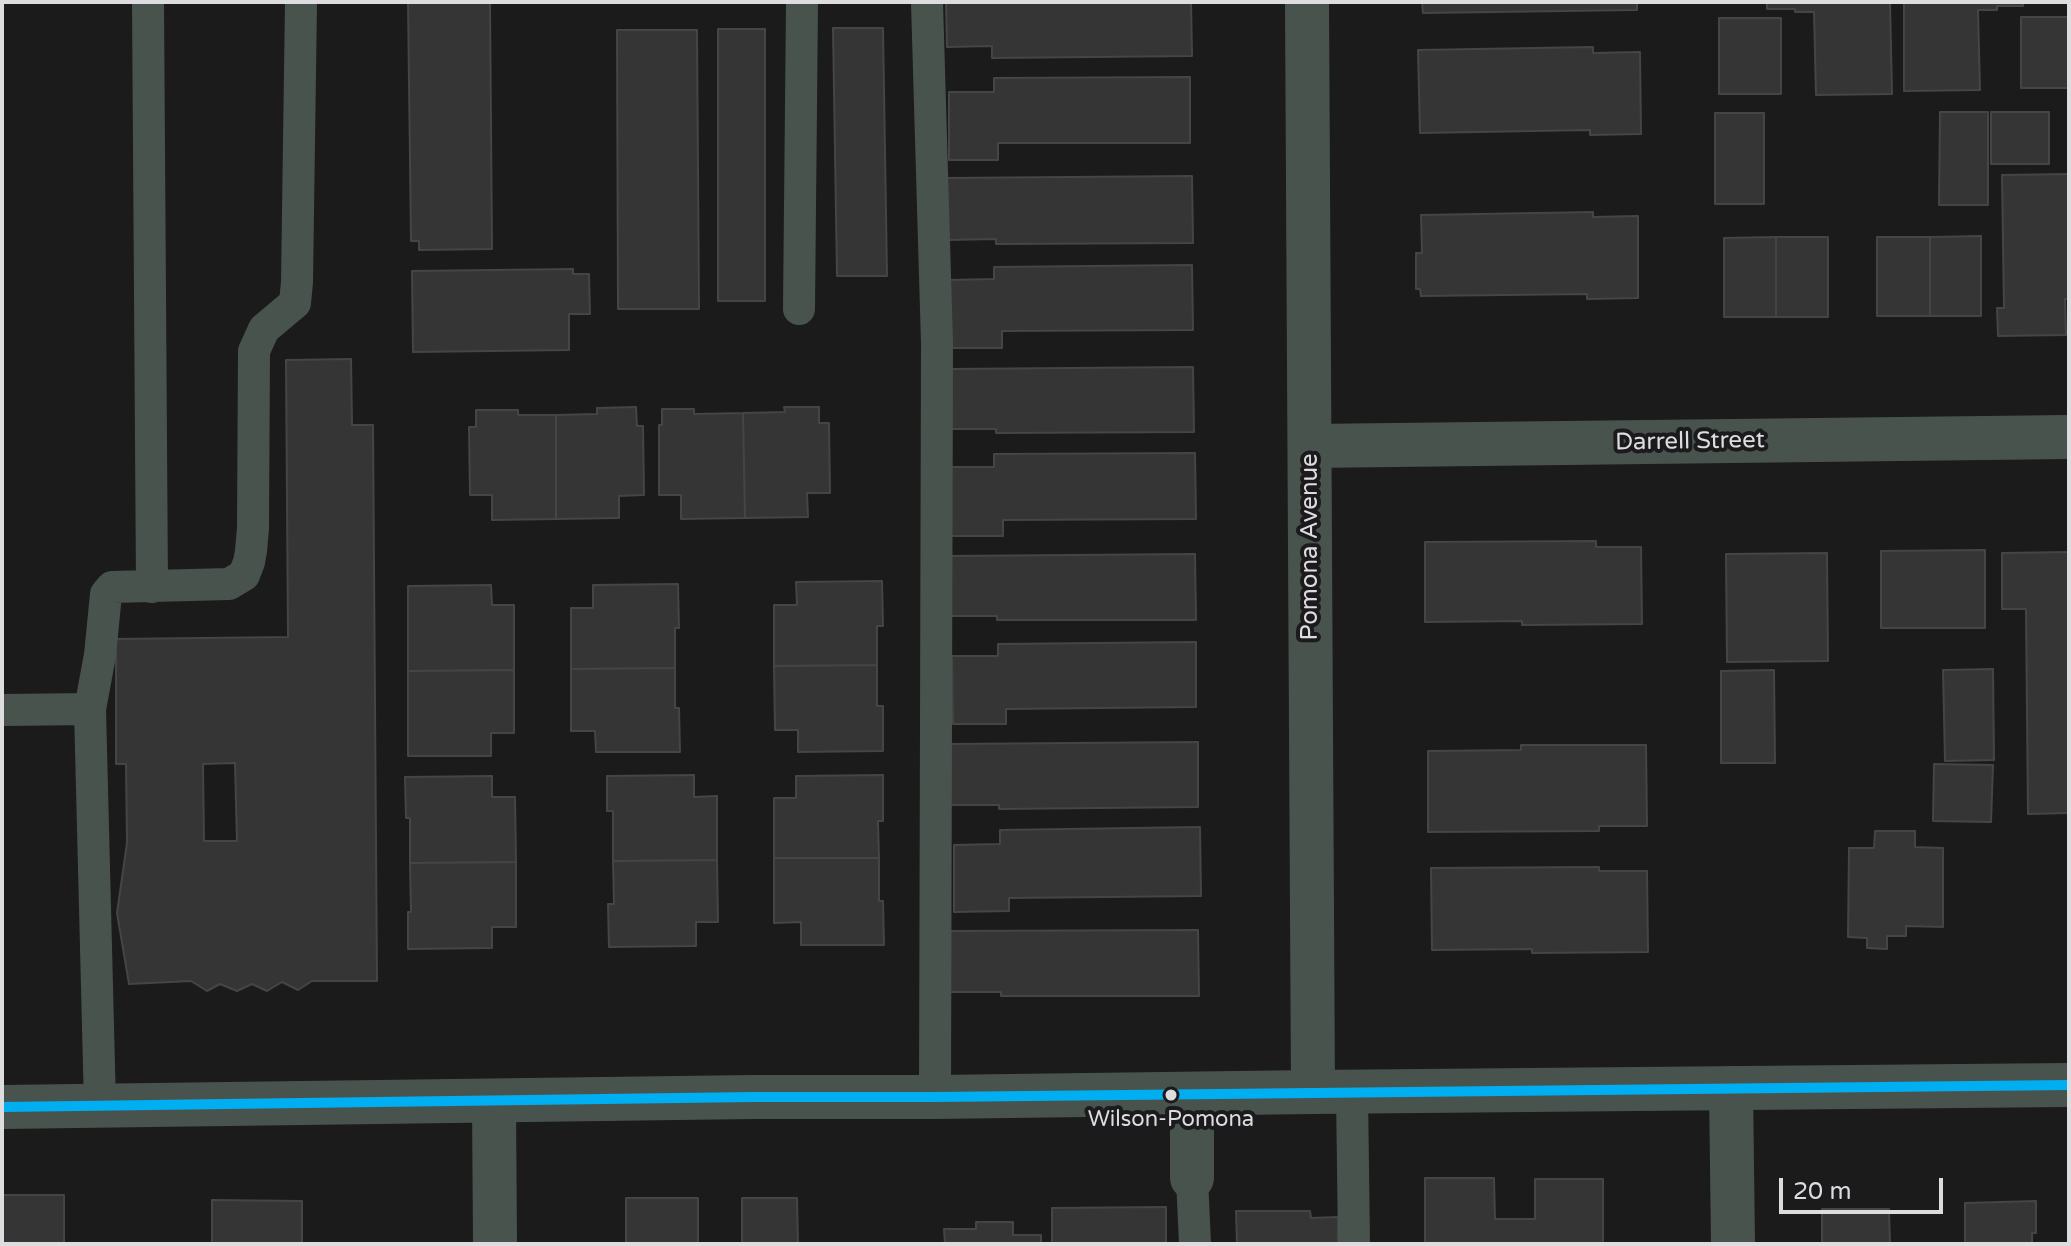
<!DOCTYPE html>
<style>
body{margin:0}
#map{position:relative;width:2071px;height:1246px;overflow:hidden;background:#1b1b1c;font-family:"Varela Round",sans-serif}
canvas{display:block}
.frame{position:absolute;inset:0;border:4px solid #dddcde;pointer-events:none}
.scale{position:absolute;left:1779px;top:1178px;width:164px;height:36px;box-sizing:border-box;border:4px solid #dddcde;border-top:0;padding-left:10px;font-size:24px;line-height:28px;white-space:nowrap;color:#dddcde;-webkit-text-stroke:6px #1b1a1d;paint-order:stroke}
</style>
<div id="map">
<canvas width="2071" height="1246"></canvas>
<div class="frame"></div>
<div class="scale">20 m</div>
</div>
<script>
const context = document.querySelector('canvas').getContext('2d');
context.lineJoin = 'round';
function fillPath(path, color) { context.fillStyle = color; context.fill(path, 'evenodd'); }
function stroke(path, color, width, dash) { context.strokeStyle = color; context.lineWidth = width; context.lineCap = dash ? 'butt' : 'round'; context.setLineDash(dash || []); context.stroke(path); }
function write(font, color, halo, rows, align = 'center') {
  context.font = font + ' "Varela Round",sans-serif'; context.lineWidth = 8; context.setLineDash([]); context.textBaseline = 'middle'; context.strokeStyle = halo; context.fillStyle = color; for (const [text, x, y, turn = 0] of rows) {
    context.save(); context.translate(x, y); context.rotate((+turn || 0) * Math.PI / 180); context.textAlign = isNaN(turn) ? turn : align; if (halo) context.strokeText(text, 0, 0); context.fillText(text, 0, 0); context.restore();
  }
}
const building = new Path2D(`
 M 408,2 L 490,2 L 492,249 L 419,250 L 419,241 L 411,241 Z
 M 946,2 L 1191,2 L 1192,56 L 992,58 L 992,46 L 947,47 Z
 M 1422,2 L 1637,2 L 1637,10 L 1423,13 Z
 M 1767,2 L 1890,2 L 1892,94 L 1816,95 L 1814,12 L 1795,12 L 1795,9 L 1767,9 Z
 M 1904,2 L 2023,2 L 2023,6 L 1997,6 L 1997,10 L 1978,10 L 1980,90 L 1904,91 Z
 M 2021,17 L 2069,17 L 2069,88 L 2021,88 Z
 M 1719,18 L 1781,18 L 1781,94 L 1719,94 Z
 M 833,28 L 883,28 L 887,276 L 837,276 Z
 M 718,29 L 765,29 L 765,301 L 718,301 Z
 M 617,30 L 697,30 L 699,309 L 618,309 Z
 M 1593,47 L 1593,53 L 1640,52 L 1641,134 L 1590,135 L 1590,130 L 1420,133 L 1418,50 Z
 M 1190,77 L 1190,143 L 998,143 L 998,160 L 949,160 L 949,92 L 994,92 L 994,78 Z
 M 1940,112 L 1988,112 L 1988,205 L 1939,205 Z
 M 1991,112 L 2049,112 L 2049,164 L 1991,164 Z
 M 1715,113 L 1764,113 L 1764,204 L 1715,204 Z
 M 2069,174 L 2069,299 L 2065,299 L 2066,335 L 1998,336 L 1997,308 L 2004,308 L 2002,175 Z
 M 1192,176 L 1193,243 L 996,244 L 996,239 L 947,240 L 946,178 Z
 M 1593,212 L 1593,217 L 1638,216 L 1638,298 L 1587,299 L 1587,294 L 1421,296 L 1420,289 L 1416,289 L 1416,253 L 1422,253 L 1421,215 Z
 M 1981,236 L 1981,316 L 1930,316 L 1930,237 Z
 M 1776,237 L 1828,237 L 1828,317 L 1776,317 Z
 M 1776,237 L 1776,317 L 1724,317 L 1724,238 Z
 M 1877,237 L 1930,237 L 1930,316 L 1877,316 Z
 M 1192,265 L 1193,330 L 1002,331 L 1002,348 L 951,348 L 950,280 L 994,279 L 994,267 Z
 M 573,269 L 573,274 L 589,274 L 590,314 L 569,314 L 569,350 L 413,352 L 412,271 Z
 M 351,359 L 352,425 L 373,425 L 377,981 L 312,981 L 298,990 L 282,982 L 267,991 L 252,984 L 237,991 L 220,984 L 207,991 L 191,981 L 129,984 L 117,913 L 127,843 L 126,764 L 116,764 L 116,639 L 288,637 L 286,360 ZM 235,763 L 237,841 L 204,841 L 203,764 Z
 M 1193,367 L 1194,432 L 996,433 L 996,429 L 947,429 L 947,369 Z
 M 636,407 L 637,426 L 643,426 L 644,495 L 619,496 L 619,518 L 556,519 L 556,415 L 597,414 L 597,408 Z
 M 784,407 L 819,407 L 819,423 L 829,423 L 830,493 L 807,493 L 808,517 L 745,518 L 743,413 L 785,412 Z
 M 662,409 L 694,409 L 694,414 L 743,413 L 745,518 L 681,519 L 681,495 L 659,495 L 659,425 L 662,425 Z
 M 476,410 L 518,410 L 518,415 L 556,415 L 556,519 L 492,520 L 492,495 L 470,495 L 469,427 L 476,427 Z
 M 1195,453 L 1196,519 L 1003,520 L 1003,536 L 951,536 L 951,467 L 994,467 L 994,454 Z
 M 1596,541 L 1596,547 L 1641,547 L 1642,624 L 1522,625 L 1522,621 L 1425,622 L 1425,542 Z
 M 1985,550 L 1985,628 L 1881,628 L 1881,551 Z
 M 2069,552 L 2069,813 L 2028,814 L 2026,609 L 2002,609 L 2002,553 Z
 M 1827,553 L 1828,661 L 1727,662 L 1726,554 Z
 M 1195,554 L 1196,620 L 997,620 L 997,616 L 947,616 L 947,556 Z
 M 882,581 L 883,626 L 877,626 L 877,665 L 774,666 L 774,605 L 797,605 L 796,582 Z
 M 678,584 L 679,628 L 675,628 L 675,668 L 571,669 L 571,608 L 593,608 L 593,585 Z
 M 491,585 L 492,605 L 514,605 L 514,670 L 408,671 L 408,586 Z
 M 1196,642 L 1196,707 L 1006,709 L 1006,724 L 953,724 L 952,656 L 998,656 L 998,644 Z
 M 877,665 L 877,706 L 883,706 L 883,751 L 798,752 L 798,730 L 775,730 L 774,666 Z
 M 675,668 L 675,708 L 679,708 L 680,752 L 596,752 L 595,731 L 571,731 L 571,669 Z
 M 1993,669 L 1994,760 L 1945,761 L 1943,670 Z
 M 514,670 L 514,733 L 491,733 L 491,756 L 408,756 L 408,671 Z
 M 1774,670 L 1775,763 L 1721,763 L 1721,671 Z
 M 1198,742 L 1198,807 L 999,809 L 999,805 L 949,805 L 948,744 Z
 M 1521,745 L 1646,745 L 1647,826 L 1599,826 L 1599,831 L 1428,832 L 1428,751 L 1521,750 Z
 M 1934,764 L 1993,765 L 1991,822 L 1933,821 Z
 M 694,775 L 694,797 L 717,796 L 717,860 L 613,861 L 613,811 L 607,811 L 607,776 Z
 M 883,775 L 883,821 L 878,821 L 879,858 L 774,858 L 774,798 L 796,798 L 796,776 Z
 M 492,776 L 492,797 L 515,797 L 516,862 L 410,863 L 410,818 L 406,818 L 405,777 Z
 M 1200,827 L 1201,896 L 1009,898 L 1009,911 L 954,912 L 954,845 L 1000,844 L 1000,830 Z
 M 1875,831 L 1915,831 L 1915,847 L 1943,848 L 1943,927 L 1906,926 L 1906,936 L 1887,936 L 1887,949 L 1867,948 L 1867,938 L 1848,937 L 1849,848 L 1874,848 Z
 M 774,858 L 879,858 L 879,901 L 883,901 L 884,945 L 801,945 L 801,922 L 774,923 Z
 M 717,860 L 718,922 L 696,922 L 696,946 L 609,947 L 608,904 L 614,904 L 613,861 Z
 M 516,862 L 516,927 L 492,927 L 492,948 L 408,949 L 408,912 L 411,912 L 410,863 Z
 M 1599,867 L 1599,871 L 1647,871 L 1648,952 L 1532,953 L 1532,949 L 1432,950 L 1431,868 Z
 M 1198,930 L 1199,996 L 1001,996 L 1001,992 L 950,992 L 950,931 Z
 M 1425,1178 L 1494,1178 L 1495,1219 L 1535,1219 L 1535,1179 L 1603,1179 L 1603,1244 L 1425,1244 Z
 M 2,1195 L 64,1195 L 64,1244 L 2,1244 Z
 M 626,1198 L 698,1198 L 698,1244 L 626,1244 Z
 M 742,1198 L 797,1198 L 798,1244 L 742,1244 Z
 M 212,1200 L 302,1201 L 302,1244 L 212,1244 Z
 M 2036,1201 L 2036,1233 L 2032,1233 L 2032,1244 L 1965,1244 L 1965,1203 Z
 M 1166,1207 L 1166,1244 L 1052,1244 L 1052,1208 Z
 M 1822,1209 L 1889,1209 L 1890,1244 L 1822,1244 Z
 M 1236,1211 L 1310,1211 L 1311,1218 L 1338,1217 L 1338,1244 L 1237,1244 Z
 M 976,1222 L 1013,1222 L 1013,1235 L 1041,1235 L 1041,1244 L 945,1244 L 944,1229 L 976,1229 Z`);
fillPath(building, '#363536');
stroke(building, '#454546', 2);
stroke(new Path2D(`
 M 148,2 L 152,587
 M 927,2 L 937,343 L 935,1097
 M 799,309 L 802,2
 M 90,709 L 100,655 L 106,594 L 112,587 L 229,584 L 244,575 L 249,562 L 251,551 L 253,528 L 254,351 L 264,329 L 295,303 L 297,282 L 301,2
 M 2,710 L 90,709 L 100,1106
 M 1352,1093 L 1354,1244
 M 1192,1178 L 1195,1244`), '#49534e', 32);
stroke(new Path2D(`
 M 1307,2 L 1313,1092
 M 1310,446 L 2069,437
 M 1731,1088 L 1733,1244
 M 1192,1095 L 1192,1178
 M 494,1102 L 495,1244`), '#49534e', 44);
stroke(new Path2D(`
 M 2,1107 L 753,1097 L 935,1097 L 1313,1092 L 2069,1085`), '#49534e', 44);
stroke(new Path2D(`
 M 2,1107 L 753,1097 L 935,1097 L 2069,1085`), '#00aff2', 10);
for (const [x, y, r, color] of [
 [1171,1095,7,"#dddcde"]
]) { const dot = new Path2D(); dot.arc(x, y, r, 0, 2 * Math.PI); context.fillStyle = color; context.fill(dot); stroke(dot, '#1b1a1d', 3); }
write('22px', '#dddcde', '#1b1a1d', [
 ["Wilson-Pomona",1171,1120]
]);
write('24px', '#dddcde', '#1b1a1d', [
 ["Darrell Street",1690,442,-1],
 ["Pomona Avenue",1311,547,-90]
]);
</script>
